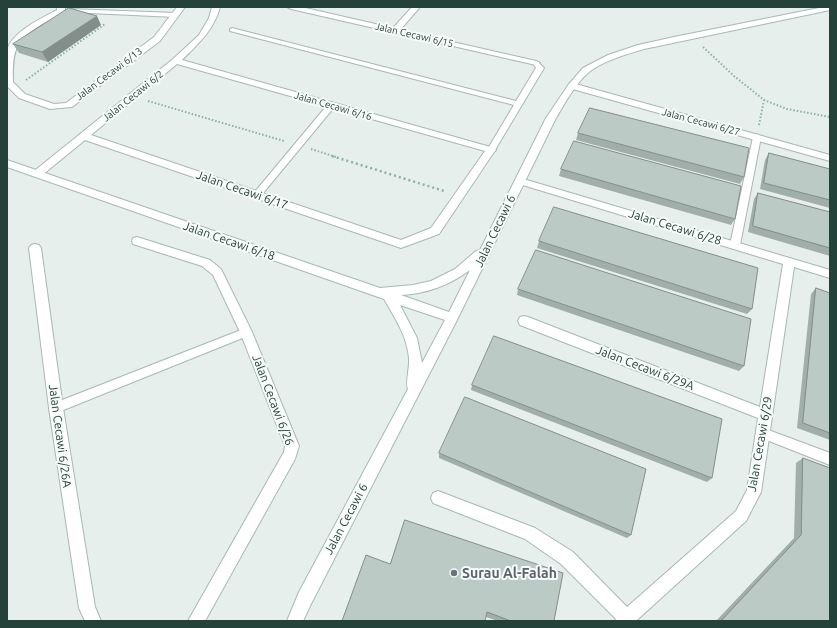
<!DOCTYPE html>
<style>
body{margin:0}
#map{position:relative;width:837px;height:628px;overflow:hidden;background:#e6efeb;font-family:Ubuntu,sans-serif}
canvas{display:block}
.frame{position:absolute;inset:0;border:8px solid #24423a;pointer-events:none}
</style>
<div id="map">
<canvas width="837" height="628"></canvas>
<div class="frame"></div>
</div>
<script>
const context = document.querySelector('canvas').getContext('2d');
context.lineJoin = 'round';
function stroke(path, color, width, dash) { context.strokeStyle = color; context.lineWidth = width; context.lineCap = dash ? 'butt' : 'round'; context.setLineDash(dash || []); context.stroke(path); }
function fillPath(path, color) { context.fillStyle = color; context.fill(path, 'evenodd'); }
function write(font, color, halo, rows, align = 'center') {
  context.font = font + ' Ubuntu,sans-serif'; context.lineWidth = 4; context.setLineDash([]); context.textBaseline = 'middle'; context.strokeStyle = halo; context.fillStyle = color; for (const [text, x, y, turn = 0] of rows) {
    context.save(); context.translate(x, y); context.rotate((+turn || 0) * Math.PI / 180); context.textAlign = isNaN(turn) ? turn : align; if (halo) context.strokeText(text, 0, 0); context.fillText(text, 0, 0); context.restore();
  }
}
const lane = new Path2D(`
 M 69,9 L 176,13 L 179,15 L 176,17 L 67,12 L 66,11 Z
 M 232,28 L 516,101 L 536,68 L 533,63 L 534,62 L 538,62 L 544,68 L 495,150 L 491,153 L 487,150 L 514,105 L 230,31 L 230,29 Z
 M 329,103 L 335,103 L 336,105 L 259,198 L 253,198 L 252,196 L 253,194 Z
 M 757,134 L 761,137 L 740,245 L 735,248 L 730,245 L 753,137 Z
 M 246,328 L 250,329 L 251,332 L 250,335 L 56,413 L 52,412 L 50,408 L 52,404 Z
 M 763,428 L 830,453 L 830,465 L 759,437 L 757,433 L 759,429 Z`);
const street = new Path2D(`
 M 57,7 L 65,7 L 65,11 C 60,16 52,19 46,22 C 16,39 12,48 13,82 L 25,94 L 54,104 L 66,103 L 154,37 L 177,7 L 185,7 L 160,41 L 72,107 L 50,109 L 19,98 L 7,86 C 7,75 5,62 7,51 C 11,32 42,18 57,10 Z
 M 212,7 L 220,7 C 214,30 198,44 182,60 L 494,148 L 496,150 L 494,152 L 439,234 L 401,248 L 85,140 L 41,176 L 33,176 L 32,174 L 33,172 L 173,59 L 199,35 L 209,18 ZM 177,64 L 485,151 L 431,228 L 401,240 L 91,135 Z
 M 287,7 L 301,7 L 393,28 L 412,7 L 420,7 L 400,30 L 536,61 L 540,63 L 536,65 L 291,9 Z
 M 572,83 L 830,155 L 830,161 L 569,88 L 568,86 L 569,84 Z
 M 520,178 L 830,270 L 830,278 L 794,267 L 761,492 L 746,521 L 637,620 L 637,621 L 615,621 L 616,619 L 561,564 L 525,539 L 433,503 L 431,498 L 433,493 L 438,491 L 535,528 L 573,552 L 627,607 L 736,511 L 747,490 L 758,418 L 520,325 L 518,321 L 520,317 L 524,316 L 528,317 L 760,407 L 783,264 L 516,183 L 515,181 Z
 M 137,237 L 210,260 L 221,269 L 252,332 L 299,446 L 295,459 L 205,621 L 188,621 L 284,452 L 285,446 L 240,332 L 213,275 L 202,266 L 133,244 L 132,241 L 133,238 Z
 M 35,244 L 39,245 L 41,248 L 63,408 L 95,607 L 101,621 L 85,621 L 79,608 L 49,408 L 29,248 L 31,245 Z`);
const secondary = new Path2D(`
 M 824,7 L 830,7 L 830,10 L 644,49 C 627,54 603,61 589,72 C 575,84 565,103 556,118 L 456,322 L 311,604 L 303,621 L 287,621 L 299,592 L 408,389 C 405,383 410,367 409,358 C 407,336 395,318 384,299 L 7,167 L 7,160 L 380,288 L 413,285 L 431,281 L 455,269 L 476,251 L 480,250 L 546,118 L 569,84 L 583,68 L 608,55 L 638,45 L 674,37 ZM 470,270 L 449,312 L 401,295 C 426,294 450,285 470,270 ZM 400,305 L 445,320 L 422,363 L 417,338 Z`);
stroke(lane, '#a8b8b2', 2);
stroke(street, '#a8b8b2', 2);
stroke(secondary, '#a4bbb3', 2);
stroke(new Path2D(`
 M 703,47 L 734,76 L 764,100 L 787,109 L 830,117
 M 26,80 L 105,24
 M 148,101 L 284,141
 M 759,125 L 764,100
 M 311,149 L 336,157`), '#86b3a5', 2, [1.5, 2]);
stroke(new Path2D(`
 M 332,156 L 444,191`), '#86b3a5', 2.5, [2, 3]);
fillPath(lane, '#fff');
fillPath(street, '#fff');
fillPath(secondary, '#fff');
fillPath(new Path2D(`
 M 101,25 L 48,62 L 19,53 L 13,44 Z
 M 578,133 L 744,177 L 740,184 L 576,140 Z
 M 769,153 L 830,169 L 830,208 L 760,189 L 765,160 Z
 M 561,169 L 735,219 L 731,225 L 559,176 Z
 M 758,193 L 830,212 L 830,256 L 748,232 L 754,199 Z
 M 539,241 L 752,309 L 747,314 L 537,248 Z
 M 816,288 L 830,293 L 830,440 L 797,428 L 811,294 Z
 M 518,289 L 744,366 L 739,371 L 517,295 Z
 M 472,385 L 712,478 L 707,482 L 471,390 Z
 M 439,453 L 631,535 L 627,538 L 439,458 Z
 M 803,458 L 830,621 L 716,621 L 794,538 L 796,463 Z
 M 390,564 L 554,621 L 498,621 L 486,617 Z`), '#a1aea9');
fillPath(new Path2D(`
 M 97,16 L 101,25 L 48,62 L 42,52 Z`), '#838d89');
const building = new Path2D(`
 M 69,8 L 97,16 L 42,52 L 13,44 Z
 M 590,108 L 749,148 L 744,177 L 578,133 Z
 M 574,141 L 741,186 L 735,219 L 561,169 Z
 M 769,153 L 830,169 L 830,200 L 764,183 Z
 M 758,193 L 830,212 L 830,248 L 753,226 Z
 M 554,207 L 758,268 L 752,309 L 539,241 Z
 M 536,250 L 751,319 L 744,366 L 518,289 Z
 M 816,288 L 830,293 L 830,433 L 803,423 Z
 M 494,336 L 722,419 L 712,478 L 472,385 Z
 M 465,397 L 646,469 L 631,535 L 439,453 Z
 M 803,458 L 830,468 L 830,621 L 721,621 L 801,535 Z
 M 405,520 L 563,573 L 554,621 L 511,621 L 487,612 L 485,621 L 342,621 L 366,555 L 390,564 Z`);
fillPath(building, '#bbcac4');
stroke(building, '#838d89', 1);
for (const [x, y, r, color] of [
 [454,573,4,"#6b7280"]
]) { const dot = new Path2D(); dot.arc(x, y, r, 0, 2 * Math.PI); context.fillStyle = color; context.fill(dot); stroke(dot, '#f7fbf9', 1.5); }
write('10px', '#24423a', '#f7fbf9', [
 ["Jalan Cecawi 6/15",414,35,13],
 ["Jalan Cecawi 6/13",109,74,-37],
 ["Jalan Cecawi 6/2",133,96,-39],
 ["Jalan Cecawi 6/16",333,106,16],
 ["Jalan Cecawi 6/27",701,122,15]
]);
write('12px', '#24423a', '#f7fbf9', [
 ["Jalan Cecawi 6/17",242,190,19],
 ["Jalan Cecawi 6/28",675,227,17],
 ["Jalan Cecawi 6",495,231,-64],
 ["Jalan Cecawi 6/18",229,241,19],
 ["Jalan Cecawi 6/29A",645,368,21],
 ["Jalan Cecawi 6/26",273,400,69],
 ["Jalan Cecawi 6/26A",60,436,82],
 ["Jalan Cecawi 6/29",760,444,-80],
 ["Jalan Cecawi 6",346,519,-62]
]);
write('bold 14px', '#5b616d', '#f7fbf9', [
 ["Surau Al-Falah",462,573]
], 'left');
</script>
